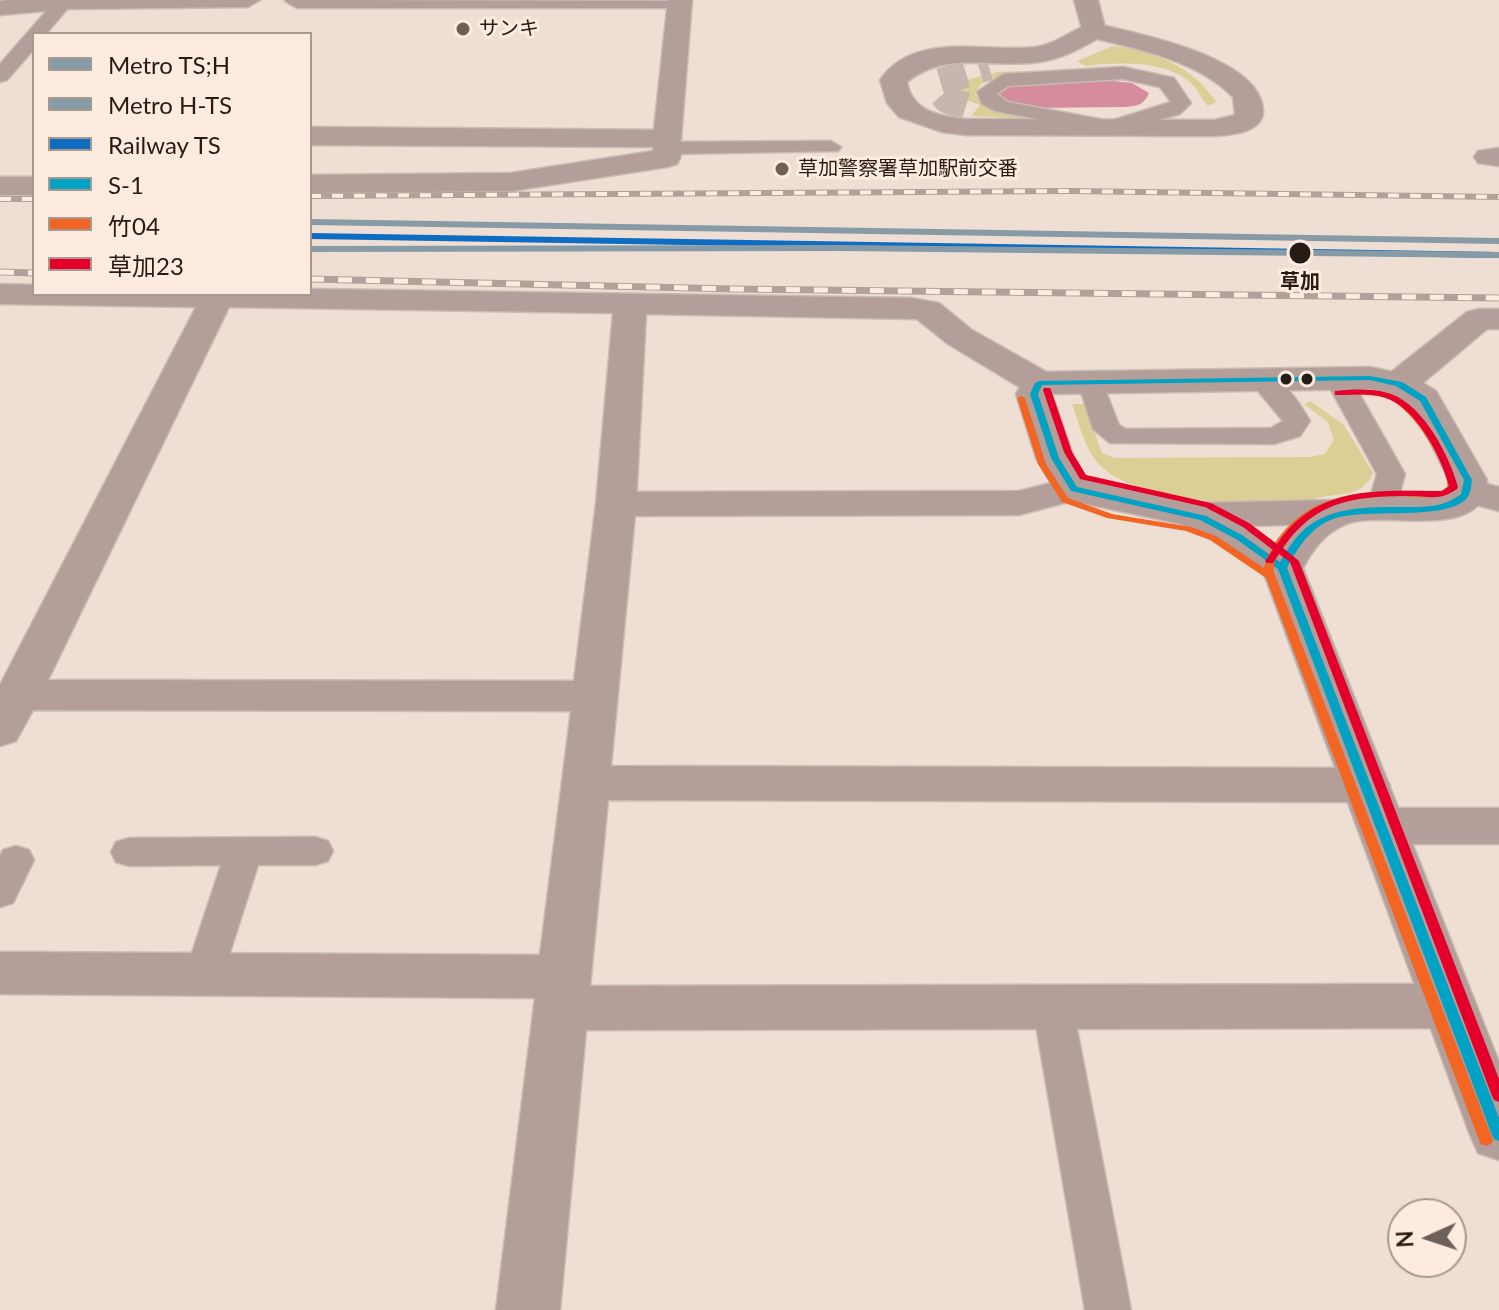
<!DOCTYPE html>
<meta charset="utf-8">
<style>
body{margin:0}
#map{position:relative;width:1499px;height:1310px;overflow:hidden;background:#eeded4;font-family:Lato,"Noto Sans JP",sans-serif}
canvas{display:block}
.legend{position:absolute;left:32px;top:32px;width:280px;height:264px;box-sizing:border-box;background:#fdebe0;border:2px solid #a7988f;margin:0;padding:10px 14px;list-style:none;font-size:24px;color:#261c15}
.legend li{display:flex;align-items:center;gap:16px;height:40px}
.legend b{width:40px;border:2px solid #a7988f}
.north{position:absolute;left:1387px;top:1198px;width:80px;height:80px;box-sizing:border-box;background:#fdebe0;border:2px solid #a7988f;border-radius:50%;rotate:267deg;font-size:22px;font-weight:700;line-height:32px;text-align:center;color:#261c15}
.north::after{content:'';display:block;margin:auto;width:28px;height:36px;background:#6c6058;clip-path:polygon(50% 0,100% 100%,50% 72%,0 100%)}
</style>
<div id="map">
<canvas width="1499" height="1310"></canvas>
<ul class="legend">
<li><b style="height:10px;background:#869ba6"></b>Metro TS;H</li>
<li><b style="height:10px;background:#869ba6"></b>Metro H-TS</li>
<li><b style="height:10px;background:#0f6cc3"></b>Railway TS</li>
<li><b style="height:10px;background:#02a2c5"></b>S-1</li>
<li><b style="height:10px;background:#f26522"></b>竹04</li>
<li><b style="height:10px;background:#e4002b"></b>草加23</li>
</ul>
<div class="north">N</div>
</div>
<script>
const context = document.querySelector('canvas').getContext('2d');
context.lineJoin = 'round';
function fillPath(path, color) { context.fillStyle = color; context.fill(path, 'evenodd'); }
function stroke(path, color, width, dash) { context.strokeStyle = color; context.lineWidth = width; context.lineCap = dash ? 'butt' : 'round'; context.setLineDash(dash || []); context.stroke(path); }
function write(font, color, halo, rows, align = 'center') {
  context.font = font + ' Lato,"Noto Sans JP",sans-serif'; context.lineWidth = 6; context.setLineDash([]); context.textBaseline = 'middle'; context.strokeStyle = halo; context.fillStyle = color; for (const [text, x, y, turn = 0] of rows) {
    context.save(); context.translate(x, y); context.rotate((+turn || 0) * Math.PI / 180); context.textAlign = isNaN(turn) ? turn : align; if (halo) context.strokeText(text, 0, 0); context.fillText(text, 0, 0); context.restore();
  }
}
fillPath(new Path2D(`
 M 1113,46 C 1153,50 1194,67 1216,102 L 1208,106 C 1202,100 1199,92 1194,86 C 1169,59 1117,62 1085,66 L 1077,61 Z
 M 1026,71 C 1016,80 984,70 975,94 C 987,116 1017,110 1034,119 L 971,116 L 980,105 L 961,98 L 954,91 L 955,83 L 998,72 Z
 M 1310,401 L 1344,425 L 1373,473 C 1363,496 1344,493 1322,497 C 1314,498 1307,503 1299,504 C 1250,507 1141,501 1104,469 C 1086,454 1080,426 1072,404 L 1084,404 L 1102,453 L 1115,458 L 1309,457 L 1325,454 L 1334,440 L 1328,422 L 1304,404 Z`), '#dccf95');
fillPath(new Path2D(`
 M 1113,81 L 1132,83 L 1149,93 C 1144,105 1137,106 1125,107 L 1028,108 L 1001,99 L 998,91 L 1020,82 Z`), '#d58c9c');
stroke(new Path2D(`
 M 966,106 L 947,100 L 940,92 L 940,82 L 989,67`), '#c6b7ae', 27, [27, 14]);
const service = new Path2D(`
 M 56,0 L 73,2 L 46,34 L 34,34 L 34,49 L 7,80 L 0,82 L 0,64 Z
 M 1123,67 L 1174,78 L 1191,103 L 1180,114 L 1110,133 L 995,111 L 982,104 L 977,92 L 1003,74 ZM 1123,79 L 1160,87 L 1171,102 L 1110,121 L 1008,102 L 997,94 L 1008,86 Z
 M 831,141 L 841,147 L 838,151 L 667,154 L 657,148 L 667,142 Z
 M 1261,371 C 1283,377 1299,402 1310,421 L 1300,436 L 1274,444 L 1110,443 L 1093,429 L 1077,380 L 1081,374 L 1099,374 L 1119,425 L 1126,429 L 1271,428 L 1283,421 L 1248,379 Z
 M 1338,371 L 1351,379 L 1405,474 L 1399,496 L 1383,516 L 1363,516 L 1359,510 L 1371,494 L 1377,474 L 1325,379 Z
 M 315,837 L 328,841 L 333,851 L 328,861 L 315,865 L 258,865 L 223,974 L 218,985 L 204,990 L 190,985 L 185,974 L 221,865 L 129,866 L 116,862 L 111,852 L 116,842 L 129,838 Z
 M 16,846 L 29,850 L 34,860 L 13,903 L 0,907 L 0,856 L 3,850 Z
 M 1053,992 L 1067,997 L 1073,1008 L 1131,1310 L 1085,1310 L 1033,1008 L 1039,997 Z`);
const minor = new Path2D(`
 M 260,0 L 248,7 L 68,9 L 0,15 L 0,1 L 7,0 Z
 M 285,1 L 286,0 L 692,1 L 680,8 L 297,8 Z
 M 1093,23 C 1135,33 1259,56 1263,109 C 1265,133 1230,135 1214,136 L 966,135 L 942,132 L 899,117 L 887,103 L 880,80 C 914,30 987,53 1036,47 C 1058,44 1073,28 1093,23 ZM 1097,39 C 1143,50 1199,62 1233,97 L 1235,115 L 1214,120 L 966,119 C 940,116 912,112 907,82 C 946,50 993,69 1039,62 C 1060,59 1078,50 1097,39 Z
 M 310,127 L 667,130 L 677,133 C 683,142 683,155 677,164 L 667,167 L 511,191 L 310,193 L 310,175 L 511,173 L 653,151 L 653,147 L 310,145 Z
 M 1499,148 L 1499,166 L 1478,163 L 1474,157 L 1478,151 Z
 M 0,177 L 34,177 L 34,195 L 0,195 Z
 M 0,284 L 34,285 L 34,294 L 310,294 L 310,289 L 911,298 L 939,303 L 972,330 L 1052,375 L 1057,383 L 1052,391 L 1039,394 L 1026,391 L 948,344 L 917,319 L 646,314 L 636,504 L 611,766 L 1366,768 L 1383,773 L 1390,785 L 1383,797 L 1366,802 L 608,800 L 590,986 L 1448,984 L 1467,990 L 1475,1006 L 1467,1022 L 1448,1028 L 586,1030 L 560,1310 L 496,1310 L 535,998 L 0,994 L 0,952 L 540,955 L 571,711 L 33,710 L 16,741 L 0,746 L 0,685 L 196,307 L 0,304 ZM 229,307 L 613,313 L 596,504 L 574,681 L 48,680 Z
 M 1479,309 L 1499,309 L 1499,329 L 1487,329 L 1412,392 L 1399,395 L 1386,392 L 1381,384 L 1386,376 L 1467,312 Z
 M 1468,479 L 1499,487 L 1499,511 L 1454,499 L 1448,491 L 1454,483 Z
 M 1335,500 L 1349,504 L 1355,512 L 1349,520 L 1335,524 L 1192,527 L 1178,523 L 1172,515 L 1178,507 L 1192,503 Z
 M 1382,808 L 1499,808 L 1499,844 L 1382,844 L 1365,839 L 1357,826 L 1365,813 Z`);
const tertiary = new Path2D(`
 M 668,0 L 692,0 L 681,139 L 677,145 L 657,145 L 653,139 Z
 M 1370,367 L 1412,376 L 1436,391 L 1487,480 C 1485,544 1385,509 1346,524 C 1325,533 1313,549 1303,568 L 1499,1062 L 1499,1160 L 1478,1153 L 1470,1135 L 1264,574 L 1213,538 L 1181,524 L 1072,501 L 1019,515 L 616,516 L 602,512 L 596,504 L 602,496 L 616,492 L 1019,491 L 1051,483 L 1036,458 L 1016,394 L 1026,375 L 1039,372 ZM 1370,389 C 1417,398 1428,441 1449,480 L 1447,492 L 1440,496 C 1381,496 1313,489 1275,544 L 1217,510 L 1088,481 L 1074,458 L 1052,394 Z`);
const secondary = new Path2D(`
 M 1074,0 L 1098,0 L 1106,31 L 1102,36 L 1084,36 Z`);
stroke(service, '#c8bcb3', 3);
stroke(minor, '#c8bcb3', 3);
stroke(tertiary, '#c8bcb3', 3);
stroke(secondary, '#c8bcb3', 3);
fillPath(service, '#b39e99');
fillPath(minor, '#b39e99');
fillPath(tertiary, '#b39e99');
fillPath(secondary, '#b29d97');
const railFar1 = new Path2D(`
 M 310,196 L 1069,191 L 1499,197
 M 0,199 L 34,199`);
const rail = new Path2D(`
 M 0,272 L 34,273
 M 310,279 L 733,289 L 1499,298`);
stroke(railFar1, '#b1a19b', 6);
stroke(rail, '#b1a19b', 7);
stroke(railFar1, '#fdebe0', 4, [11]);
stroke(rail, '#fdebe0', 5, [14]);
fillPath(new Path2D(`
 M 1370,376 L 1402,382 L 1426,397 L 1472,480 C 1471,486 1471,493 1467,498 C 1446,522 1367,507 1333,519 C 1310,528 1298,547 1287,568 L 1499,1118 L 1499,1141 L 1494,1139 L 1492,1135 L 1278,569 L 1236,539 L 1200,520 L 1071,491 L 1051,458 L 1030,394 L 1035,383 L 1039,381 ZM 1370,380 L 1396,386 L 1420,401 L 1464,480 L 1461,494 C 1444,507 1428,507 1408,507 C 1374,507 1334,505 1306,528 C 1295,537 1287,550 1280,562 L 1242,535 L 1206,516 L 1077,487 L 1059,458 L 1038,394 L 1042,385 Z`), '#02a2c5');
fillPath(new Path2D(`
 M 1353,390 C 1367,390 1383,390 1396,396 C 1420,408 1455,462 1457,488 C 1441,502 1417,496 1397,496 C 1356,497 1315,502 1289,536 C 1281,546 1275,558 1273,570 L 1493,1140 L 1491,1144 L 1486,1146 L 1481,1144 L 1479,1140 L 1266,578 L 1210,540 L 1186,531 L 1107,518 L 1062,502 L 1038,464 L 1017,398 L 1021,396 L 1025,398 L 1046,464 L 1068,498 L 1112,514 L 1191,527 L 1216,536 L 1264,568 C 1267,556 1273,545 1281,535 C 1320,485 1384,491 1441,491 L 1448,487 C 1446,461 1413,410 1389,399 C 1373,393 1354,395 1338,395 L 1334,393 L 1338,391 Z`), '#f26522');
fillPath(new Path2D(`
 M 1044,388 L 1050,388 L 1051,390 L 1072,452 L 1086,475 L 1211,503 L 1249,523 L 1277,544 C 1317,484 1379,491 1442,491 L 1449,486 C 1441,456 1416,406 1383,397 C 1369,393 1352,395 1338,395 L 1335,395 L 1335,391 C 1352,389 1374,388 1391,394 C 1424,406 1449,455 1458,487 L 1457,489 C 1441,500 1434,497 1415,496 C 1360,496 1317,498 1283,548 L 1299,561 L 1499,1079 L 1499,1102 L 1494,1100 L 1492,1096 L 1290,562 L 1279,554 L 1273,563 L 1267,563 L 1265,561 L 1273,550 L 1243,527 L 1205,507 L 1080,479 L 1064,452 L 1043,390 Z`), '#e4002b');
fillPath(new Path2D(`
 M 310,233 L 1499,252 L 1499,258 L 310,239 Z`), '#0f6cc3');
fillPath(new Path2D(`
 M 310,219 L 1499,238 L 1499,244 L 310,225 Z`), '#869ba6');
fillPath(new Path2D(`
 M 841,245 L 1499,252 L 1499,258 L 841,251 L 310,252 L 310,246 Z`), '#869ba6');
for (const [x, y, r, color] of [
 [463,29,8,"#6c6058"],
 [782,169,8,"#6c6058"],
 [1300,253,12,"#261c15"],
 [1286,379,7,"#261c15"],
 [1307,379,7,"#261c15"]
]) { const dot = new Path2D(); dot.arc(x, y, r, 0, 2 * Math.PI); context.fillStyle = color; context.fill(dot); stroke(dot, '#fdebe0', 3); }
write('20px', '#261c15', '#fdebe0', [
 ["サンキ",479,29],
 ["草加警察署草加駅前交番",798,169]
], 'left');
write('bold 20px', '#261c15', '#fdebe0', [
 ["草加",1300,282]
]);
</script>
